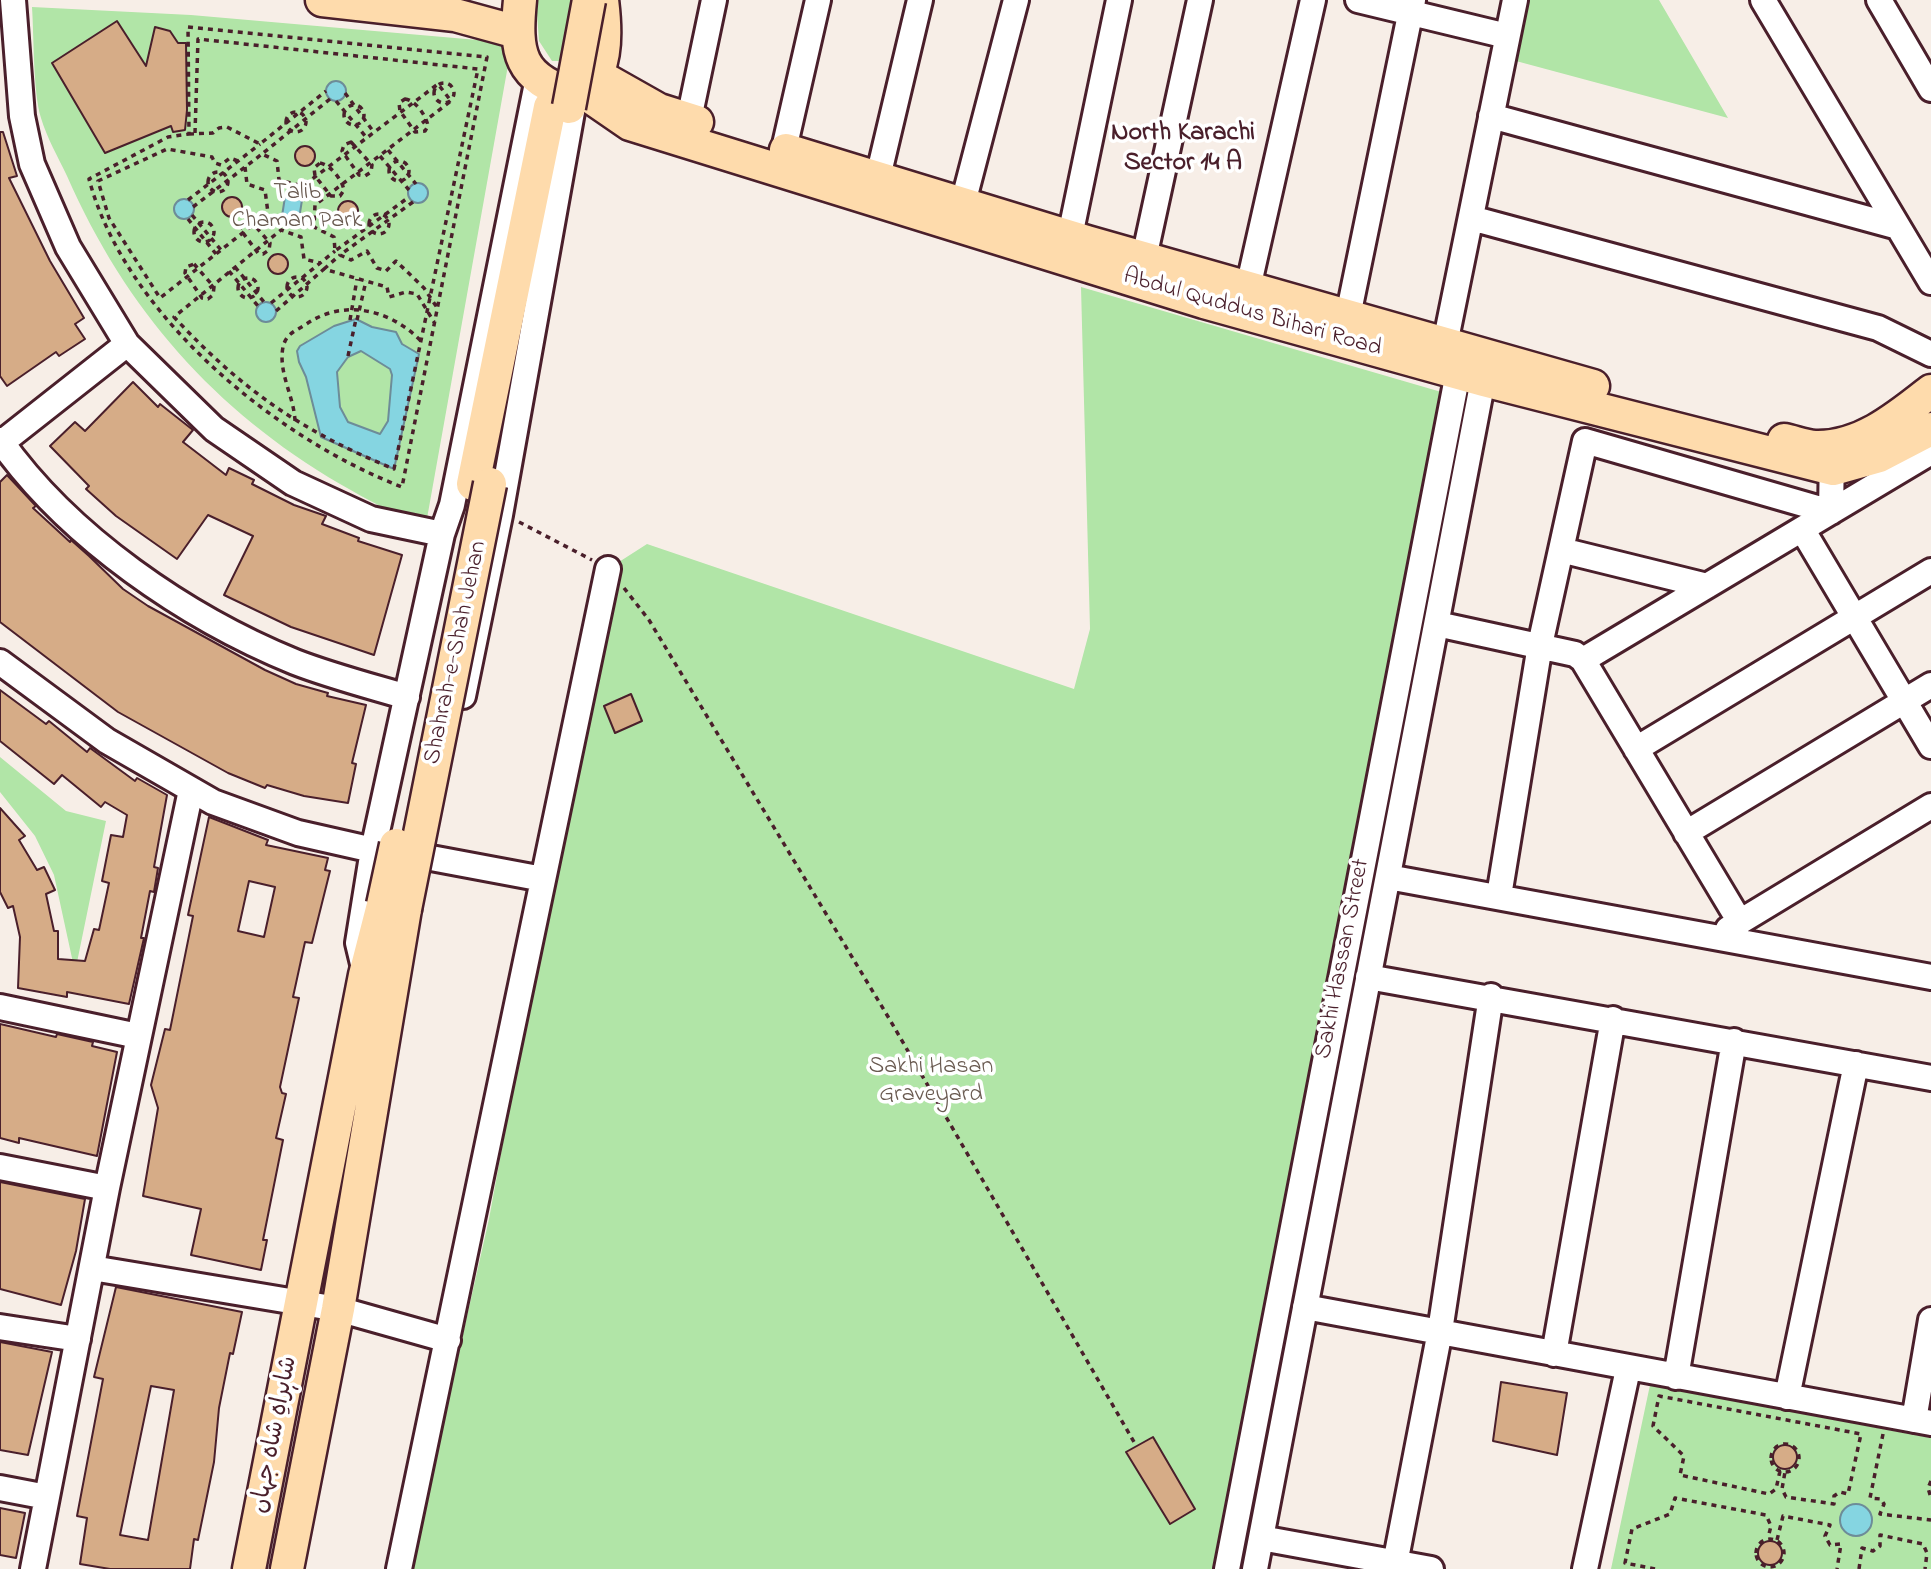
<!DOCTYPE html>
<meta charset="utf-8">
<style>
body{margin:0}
canvas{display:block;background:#f7eee7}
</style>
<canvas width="1931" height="1569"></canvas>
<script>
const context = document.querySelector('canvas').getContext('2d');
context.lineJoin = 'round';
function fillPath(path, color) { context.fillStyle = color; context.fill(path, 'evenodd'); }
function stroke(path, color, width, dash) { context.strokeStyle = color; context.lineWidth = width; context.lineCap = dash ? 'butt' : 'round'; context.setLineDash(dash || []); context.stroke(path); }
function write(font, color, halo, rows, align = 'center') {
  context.font = font + ' "Indie Flower","Playpen Sans Arabic",sans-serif'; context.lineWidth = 7; context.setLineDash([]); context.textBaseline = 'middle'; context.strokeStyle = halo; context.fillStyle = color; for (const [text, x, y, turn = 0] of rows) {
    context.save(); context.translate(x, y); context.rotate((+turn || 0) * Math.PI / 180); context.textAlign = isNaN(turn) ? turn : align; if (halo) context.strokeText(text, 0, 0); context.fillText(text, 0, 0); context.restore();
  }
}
fillPath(new Path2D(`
 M 536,0 L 578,0 L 566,61 L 552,61 L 539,41 Z
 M 1529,0 L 1659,0 L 1728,118 L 1516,61 Z
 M 32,7 L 191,15 L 512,43 L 426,524 C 394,516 369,500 340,484 C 214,410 126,310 67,176 C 58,157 47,138 41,118 C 33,92 34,37 32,7 Z
 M 1081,287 L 1479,403 L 1255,1569 L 410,1569 L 489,1219 L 608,569 L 647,544 L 1074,689 L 1090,629 Z
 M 0,757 L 66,811 L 106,821 L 75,972 L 54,875 L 35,836 L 0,792 Z
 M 1650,1385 L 1931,1438 L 1931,1569 L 1611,1569 Z`), '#b1e5a7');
const water = new Path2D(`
 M326 91a10 10 0 1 1 20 0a10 10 0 1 1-20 0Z
 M408 193a10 10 0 1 1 20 0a10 10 0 1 1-20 0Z
 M 285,197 L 302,200 L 299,219 L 282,216 Z
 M174 209a10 10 0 1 1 20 0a10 10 0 1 1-20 0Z
 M256 312a10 10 0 1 1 20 0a10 10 0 1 1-20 0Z
 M 356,319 L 372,327 L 396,332 L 402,344 L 419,354 L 394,469 L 321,437 L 306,377 L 299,362 L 297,351 L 300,346 L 334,326 ZM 361,351 L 390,369 L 392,375 L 388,421 L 380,434 L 348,422 L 340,407 L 337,372 L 348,357 Z
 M1840 1520a16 16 0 1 1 32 0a16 16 0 1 1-32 0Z`);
fillPath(water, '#85d5e1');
stroke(water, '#6d8c98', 2);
const building = new Path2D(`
 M 117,21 L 146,66 L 155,27 L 170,31 L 178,43 L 186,43 L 187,110 L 185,130 L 173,132 L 171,126 L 105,153 L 52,63 Z
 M 0,132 L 3,132 L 17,176 L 9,178 L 50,261 L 84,318 L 75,324 L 85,339 L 59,356 L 56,352 L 7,386 L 0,376 Z
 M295 156a10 10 0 1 1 20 0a10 10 0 1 1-20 0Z
 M222 207a10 10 0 1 1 20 0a10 10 0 1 1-20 0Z
 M338 211a10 10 0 1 1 20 0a10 10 0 1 1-20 0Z
 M268 264a10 10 0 1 1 20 0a10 10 0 1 1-20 0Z
 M 133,382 L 158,407 L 160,404 L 193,430 L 183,442 L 226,475 L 229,468 L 254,480 L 252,484 L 294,505 L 326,516 L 322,524 L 359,538 L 358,541 L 402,555 L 374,655 L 291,627 L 224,595 L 253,536 L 208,515 L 177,559 L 116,516 L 86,489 L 89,486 L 50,446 L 75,422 L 85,431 Z
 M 7,475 L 36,506 L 33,508 L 70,542 L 71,540 L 89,556 L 123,589 L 148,606 L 265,670 L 296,684 L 328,693 L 327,696 L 366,705 L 352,763 L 356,764 L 348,803 L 304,796 L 267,785 L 265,788 L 228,773 L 118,712 L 0,622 L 0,482 Z
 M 0,690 L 46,724 L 49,721 L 87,752 L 90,748 L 135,781 L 137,778 L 167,795 L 154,867 L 158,868 L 154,892 L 150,891 L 141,938 L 144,938 L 129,1004 L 67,992 L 67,997 L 18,988 L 20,937 L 13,906 L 8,908 L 0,892 L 0,808 L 25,836 L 19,840 L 37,870 L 44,867 L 55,890 L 46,894 L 54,931 L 58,931 L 58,959 L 85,961 L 94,929 L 99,930 L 109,883 L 102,881 L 111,835 L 123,837 L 127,815 L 105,802 L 101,807 L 62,775 L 54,784 L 0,741 Z
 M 631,694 L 642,721 L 615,733 L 604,706 Z
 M 209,817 L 268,840 L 266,845 L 328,858 L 325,870 L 330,871 L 312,943 L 305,942 L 293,997 L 299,998 L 280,1087 L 282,1093 L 286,1094 L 276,1138 L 283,1140 L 263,1240 L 267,1240 L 261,1270 L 191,1255 L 201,1209 L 143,1196 L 158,1108 L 151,1085 L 165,1029 L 170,1030 L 193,916 L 188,915 ZM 249,881 L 275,887 L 264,937 L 238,931 Z
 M 0,1024 L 56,1037 L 57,1034 L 93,1042 L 92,1046 L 117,1052 L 97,1156 L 19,1138 L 19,1143 L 0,1138 Z
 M 0,1182 L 85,1199 L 76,1251 L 61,1305 L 0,1289 Z
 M 116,1287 L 242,1312 L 233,1354 L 230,1353 L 219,1408 L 214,1462 L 198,1540 L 194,1539 L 190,1569 L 110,1569 L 80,1564 L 87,1518 L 77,1516 L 103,1379 L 94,1377 ZM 151,1386 L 174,1390 L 148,1540 L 120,1535 Z
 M 0,1342 L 52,1352 L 28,1455 L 0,1450 Z
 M 1501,1382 L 1567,1393 L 1557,1455 L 1493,1441 Z
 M 1153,1437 L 1195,1509 L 1170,1524 L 1126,1452 Z
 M1773 1457a12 12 0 1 1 24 0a12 12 0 1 1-24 0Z
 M 0,1508 L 25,1513 L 16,1558 L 0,1555 Z
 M1758 1553a12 12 0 1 1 24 0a12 12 0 1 1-24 0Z`);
fillPath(building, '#d6ac87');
stroke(building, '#4a1f2b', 2);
const minor = new Path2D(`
 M 13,0 L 22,116 L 32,164 L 68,247 L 127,344 L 214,429 L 293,483 L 371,519 L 442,534
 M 1358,0 L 1507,36
 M 1763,0 L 1931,282
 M 1879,0 L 1931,89
 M 1491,116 L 1898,227
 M 689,119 L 714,0
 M 784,149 L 818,0
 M 878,177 L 920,0
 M 963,203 L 1016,0
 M 1471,218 L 1878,328 L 1931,354
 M 1070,236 L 1119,0
 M 1144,258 L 1200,0
 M 1248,288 L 1313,0
 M 1348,316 L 1413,0
 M 1445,344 L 1515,0
 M 0,440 C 68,537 187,618 295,662 C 331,676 370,686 407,697
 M 0,444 L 127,344
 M 1802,529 L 1931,746
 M 1561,550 L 1707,586
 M 1437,624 L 1575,654 L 1583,660 L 1931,452
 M 1583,660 L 1740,922
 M 0,662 L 107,741 L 213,802 L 298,833 L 373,850
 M 463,696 L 500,515 L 575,95
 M 1636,749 L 1931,571
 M 1686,833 L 1931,685
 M 431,858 L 543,879
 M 1388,877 L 1931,977
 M 1499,896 L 1540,645 L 1585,441 L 1831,512 L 1832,452
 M 1728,929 L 1931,806
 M 364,968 L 358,943 L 373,850 L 442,534 L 452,505 L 538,78
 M 1368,977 L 1931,1078
 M 0,1007 L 138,1036
 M 0,1167 L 107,1188
 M 92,1268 L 338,1309 L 448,1340
 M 1305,1307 L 1931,1423
 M 0,1327 L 78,1339
 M 1554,1354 L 1613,1019
 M 1676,1377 L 1734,1041
 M 1787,1397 L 1856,1064
 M 1914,1420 L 1931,1320
 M 0,1488 L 47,1497
 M 1261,1538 L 1431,1569
 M 33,1569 L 107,1188 L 191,790
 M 399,1569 L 608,569
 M 1227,1569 L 1461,357
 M 1255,1569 L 1486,364
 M 1394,1569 L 1440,1331 L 1491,996
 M 1585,1569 L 1628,1369`);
const major = new Path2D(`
 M 322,0 L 455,15 L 517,32
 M 520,0 C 515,52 518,79 575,95 C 609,79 606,32 602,0
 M 597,75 L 659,110 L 697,122
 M 582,91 L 630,124 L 1204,302 L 1484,380 L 1833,469 L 1879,456 L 1931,429
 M 786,150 L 1087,242 L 1593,386
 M 1784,440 C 1794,442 1806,447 1816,447 C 1861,448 1898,417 1931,391
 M 473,484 L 550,107
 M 249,1569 L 365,975 L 383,905
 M 287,1569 L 338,1309 L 405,909`);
stroke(minor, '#4a1f2b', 30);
stroke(major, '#4a1f2b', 37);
stroke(new Path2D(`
 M 188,27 L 487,57 L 402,487 C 275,438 125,315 89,179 L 168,137 L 189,134 Z
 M434 93a10 10 0 1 1 20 0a10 10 0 1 1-20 0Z
 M 345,93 L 373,131
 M 330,99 L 262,154 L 277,161 L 279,180 L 303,186 L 438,84 L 451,101 L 315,205 L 314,227 L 334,237 L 335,251 L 409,197
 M 405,99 C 415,100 426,115 428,126 L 425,131 L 415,132 L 400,111 L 399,103 Z
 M 336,101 L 366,137
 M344 115a10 10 0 1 1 20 0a10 10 0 1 1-20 0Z
 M286 122a10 10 0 1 1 20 0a10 10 0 1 1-20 0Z
 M 195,133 L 198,39 L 478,69 L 394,469 C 301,431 242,390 174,317 L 281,230 L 301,237 L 304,259 L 320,263
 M 189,134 L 213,133 L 219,128 L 227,127 L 260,144 L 326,91
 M 351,142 L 372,165 L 371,172 L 365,176 L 359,175 L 342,151 L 344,145 Z
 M 388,150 L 416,184
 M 380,156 L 409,190
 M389 171a10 10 0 1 1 20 0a10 10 0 1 1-20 0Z
 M 238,161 L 230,158 L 221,165 L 215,163 L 212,157 L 167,149 L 98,181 L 109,218 L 160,298 L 268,213 L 265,190 L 247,184 L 245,167
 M 320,163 C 331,165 342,180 344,190 L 340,196 L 331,196 L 315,176 L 314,168 Z
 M208 182a10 10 0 1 1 20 0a10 10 0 1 1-20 0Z
 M 188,200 L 260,144
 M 413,202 L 340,255 L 351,260 L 367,251 L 377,268 L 386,271 L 396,261 L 424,288 L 438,309
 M 193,207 L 262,154
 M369 224a10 10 0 1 1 20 0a10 10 0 1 1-20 0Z
 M 192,215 L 221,250
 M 188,219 L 216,254
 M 250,220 L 270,243 L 269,250 L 263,254 L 258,253 L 240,229 L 244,221 Z
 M194 232a10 10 0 1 1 20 0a10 10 0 1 1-20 0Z
 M 194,264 L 214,287 L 213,295 L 208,299 L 202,298 L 185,273 L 186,267 Z
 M 235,267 L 264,302
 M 324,269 L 340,255
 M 229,271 L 258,306
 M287 287a10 10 0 1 1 20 0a10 10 0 1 1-20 0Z
 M238 288a10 10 0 1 1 20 0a10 10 0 1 1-20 0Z
 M 271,303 L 335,251
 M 276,311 L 324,269 L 387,287 L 389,297 L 406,292 L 417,294 L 434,322
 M 350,320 L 357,279
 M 357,320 L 366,281
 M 348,356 L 356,319
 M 295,421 C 294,396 278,373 283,347 C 286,334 295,331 305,325 C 343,298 390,309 421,341
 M 519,522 L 592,560
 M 624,588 L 649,620 L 890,1020 L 1134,1442
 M 1883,1434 L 1870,1498 L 1881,1499 L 1884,1504 L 1880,1514 L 1931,1520
 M1771 1458a14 14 0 1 1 28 0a14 14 0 1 1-28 0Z
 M 1780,1471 L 1776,1489 L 1769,1494 L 1680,1475 L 1684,1456 L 1653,1426 L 1659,1396 L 1861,1434 L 1848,1494 L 1840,1492 L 1834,1496 L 1834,1504 L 1786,1497 L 1782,1489 L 1785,1472
 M 1931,1481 L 1928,1488 L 1931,1498
 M1756 1553a14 14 0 1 1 28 0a14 14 0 1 1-28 0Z
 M 1777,1540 L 1783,1516 L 1830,1525 L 1825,1536 L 1830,1545 L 1841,1544 L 1837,1569
 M 1655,1569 L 1625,1563 L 1632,1529 L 1670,1514 L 1675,1498 L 1766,1515 L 1771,1526 L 1768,1538
 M 1859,1569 L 1862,1548 L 1873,1551 L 1880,1546 L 1880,1535 L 1923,1544 L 1927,1553 L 1925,1569`), '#4a1f2b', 3.5, [5, 5]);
stroke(minor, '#fff', 24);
stroke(major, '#fedbac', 32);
const majorBridge = new Path2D(`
 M 569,107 L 589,0
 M 383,905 L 396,845
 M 405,909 L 490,484`);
stroke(majorBridge, '#4a1f2b', 37, []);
stroke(majorBridge, '#fedbac', 32);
write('24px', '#695a50', '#fff', [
 ["Talib",297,194],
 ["Chaman Park",297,222],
 ["Sakhi Hasan",931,1068],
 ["Graveyard",931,1096]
]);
write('24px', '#4a1f2b', '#fff', [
 ["Abdul Quddus Bihari Road",1252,314,16],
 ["Shahrah-e-Shah Jehan",457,653,-78],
 ["Sakhi Hassan Street",1344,959,-79],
 ["شاہراہِ شاہ جہاں",276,1435,-79]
]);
write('bold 26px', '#4a1f2b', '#fff', [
 ["North Karachi",1183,135],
 ["Sector 14 A",1183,165]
]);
</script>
